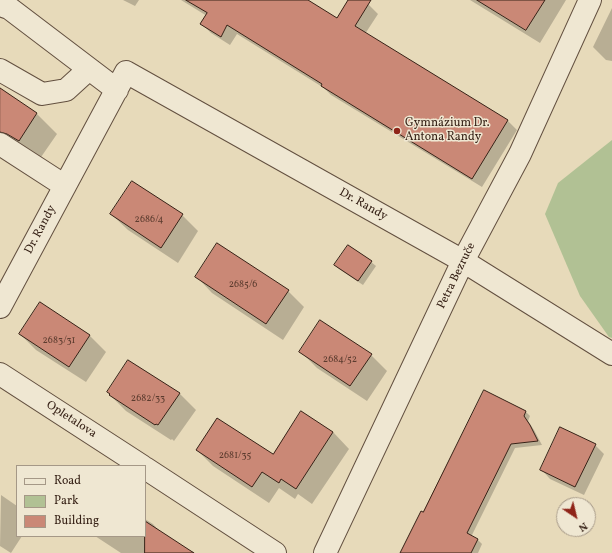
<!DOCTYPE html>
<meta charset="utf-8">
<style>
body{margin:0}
#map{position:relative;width:612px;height:553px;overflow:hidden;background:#e7daba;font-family:Vollkorn,serif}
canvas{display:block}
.legend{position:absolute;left:16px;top:465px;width:130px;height:72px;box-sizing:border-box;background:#efe7d2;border:1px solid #a59887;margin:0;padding:5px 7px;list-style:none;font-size:12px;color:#372217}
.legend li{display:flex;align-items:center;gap:8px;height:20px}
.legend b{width:20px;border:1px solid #a59887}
.north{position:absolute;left:556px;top:497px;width:40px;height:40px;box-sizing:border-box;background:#efe7d2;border:1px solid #a59887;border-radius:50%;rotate:145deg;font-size:11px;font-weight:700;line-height:16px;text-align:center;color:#372217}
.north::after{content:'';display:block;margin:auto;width:14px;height:18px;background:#8f2418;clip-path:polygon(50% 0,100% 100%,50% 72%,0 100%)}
</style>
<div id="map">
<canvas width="612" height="553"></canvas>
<ul class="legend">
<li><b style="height:5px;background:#efe7d2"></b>Road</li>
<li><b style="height:11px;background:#b1c194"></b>Park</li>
<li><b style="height:11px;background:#ca8876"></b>Building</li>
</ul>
<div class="north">N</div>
</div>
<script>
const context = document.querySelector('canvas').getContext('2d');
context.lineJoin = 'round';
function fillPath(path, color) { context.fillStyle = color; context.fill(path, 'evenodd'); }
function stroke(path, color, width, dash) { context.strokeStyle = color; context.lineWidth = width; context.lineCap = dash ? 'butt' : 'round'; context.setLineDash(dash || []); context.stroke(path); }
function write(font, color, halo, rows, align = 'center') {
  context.font = font + ' Vollkorn,serif'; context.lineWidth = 3; context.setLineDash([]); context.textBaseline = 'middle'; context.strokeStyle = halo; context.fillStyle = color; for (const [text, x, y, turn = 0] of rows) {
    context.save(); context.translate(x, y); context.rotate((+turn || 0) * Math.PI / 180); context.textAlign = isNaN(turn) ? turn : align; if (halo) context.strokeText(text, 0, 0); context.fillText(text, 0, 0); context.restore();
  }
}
fillPath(new Path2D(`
 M 612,140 L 612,338 L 609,337 L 580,296 L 545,214 L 558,183 Z`), '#b1c194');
fillPath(new Path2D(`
 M 123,0 L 139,0 L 135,6 Z
 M 181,0 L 306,0 L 337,19 L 349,0 L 361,0 L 368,4 L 378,14 L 365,34 L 508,121 L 517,130 L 482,187 L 331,95 L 324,88 L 237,34 L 230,45 L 211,33 L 202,24 L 207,16 Z
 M 470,0 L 566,0 L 540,43 Z
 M 612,8 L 612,61 L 606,60 L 593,47 Z
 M 0,90 L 37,114 L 57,134 L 39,160 L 0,138 Z
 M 133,182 L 182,215 L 198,231 L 178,263 L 128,230 L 111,214 Z
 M 371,262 L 376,266 L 363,285 L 339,269 L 335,265 Z
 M 196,276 L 288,291 L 304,307 L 283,340 L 212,293 Z
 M 20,334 L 90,336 L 106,352 L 86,382 L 36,350 Z
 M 301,352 L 371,355 L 387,371 L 367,401 L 317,368 Z
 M 129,361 L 180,394 L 196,410 L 174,441 L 172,439 L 171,440 L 126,411 L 110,395 Z
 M 484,392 L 526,412 L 530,416 L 528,421 L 534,430 L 542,445 L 515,448 L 471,537 L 478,540 L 482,544 L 478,553 L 401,553 L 424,513 Z
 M 333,432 L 349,449 L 312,504 L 298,494 L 295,499 L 279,488 L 269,503 L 213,466 L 197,450 L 273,455 Z
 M 595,445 L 604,454 L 584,495 L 550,479 L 541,469 Z
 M 1,495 L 17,506 L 17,536 L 22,536 L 11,553 L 0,546 Z
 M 145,519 L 153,524 L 161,533 L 191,552 L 192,551 L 195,553 L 121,553 L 95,536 L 145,536 Z`), '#0003');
const building = new Path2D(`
 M 186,0 L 308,0 L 337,18 L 348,0 L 371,0 L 355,26 L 508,120 L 472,179 L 321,86 L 322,84 L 227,25 L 221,37 L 200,24 L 207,13 Z
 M 477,0 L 545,0 L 526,30 Z
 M 0,88 L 37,113 L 19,141 L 7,134 L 0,132 Z
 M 132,181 L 183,214 L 161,248 L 110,214 Z
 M 217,243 L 289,290 L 266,324 L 195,277 Z
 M 348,245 L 372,261 L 358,281 L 334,265 Z
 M 40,302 L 90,335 L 69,367 L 19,334 Z
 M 320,320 L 372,354 L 350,386 L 299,352 Z
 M 128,360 L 180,393 L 158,425 L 156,424 L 155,425 L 109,395 L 110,394 L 107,392 Z
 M 484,390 L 526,411 L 524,416 L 530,425 L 538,441 L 511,444 L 467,533 L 478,539 L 471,553 L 400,553 L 421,511 L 423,512 Z
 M 301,411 L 333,432 L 296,489 L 281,479 L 279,483 L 262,472 L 252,487 L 196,450 L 217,418 L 273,454 Z
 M 560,427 L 596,444 L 575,487 L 540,470 Z
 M 145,521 L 194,553 L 145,553 Z`);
fillPath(building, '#ca8876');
stroke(building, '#372217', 1);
const minor = new Path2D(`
 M 0,5 L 9,8 L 117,90
 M 0,70 L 42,94 L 66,90 L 89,69
 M 0,144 L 65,186
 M 0,307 L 126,72 L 463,261 L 612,354
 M 0,374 L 142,466
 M 145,468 L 275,553
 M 325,553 L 463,261 L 520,154 L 590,0`);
stroke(minor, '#635040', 24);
stroke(minor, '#efe7d2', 22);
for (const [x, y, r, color] of [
 [397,131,4,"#8f2418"]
]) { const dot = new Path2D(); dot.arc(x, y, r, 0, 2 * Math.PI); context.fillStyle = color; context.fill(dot); stroke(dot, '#efe7d2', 1.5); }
write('10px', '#5c3c2f', null, [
 ["2686/4",149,220],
 ["2685/6",243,285],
 ["2683/31",59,341],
 ["2684/52",340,360],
 ["2682/33",148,399],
 ["2681/35",235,456]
]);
write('12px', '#372217', '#efe7d2', [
 ["Gymnázium Dr.",405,124],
 ["Antona Randy",405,138]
], 'left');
write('12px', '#372217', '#efe7d2', [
 ["Dr. Randy",363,205,29],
 ["Dr. Randy",41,230,-62],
 ["Petra Bezruče",457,276,-64],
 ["Opletalova",71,420,33]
]);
</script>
